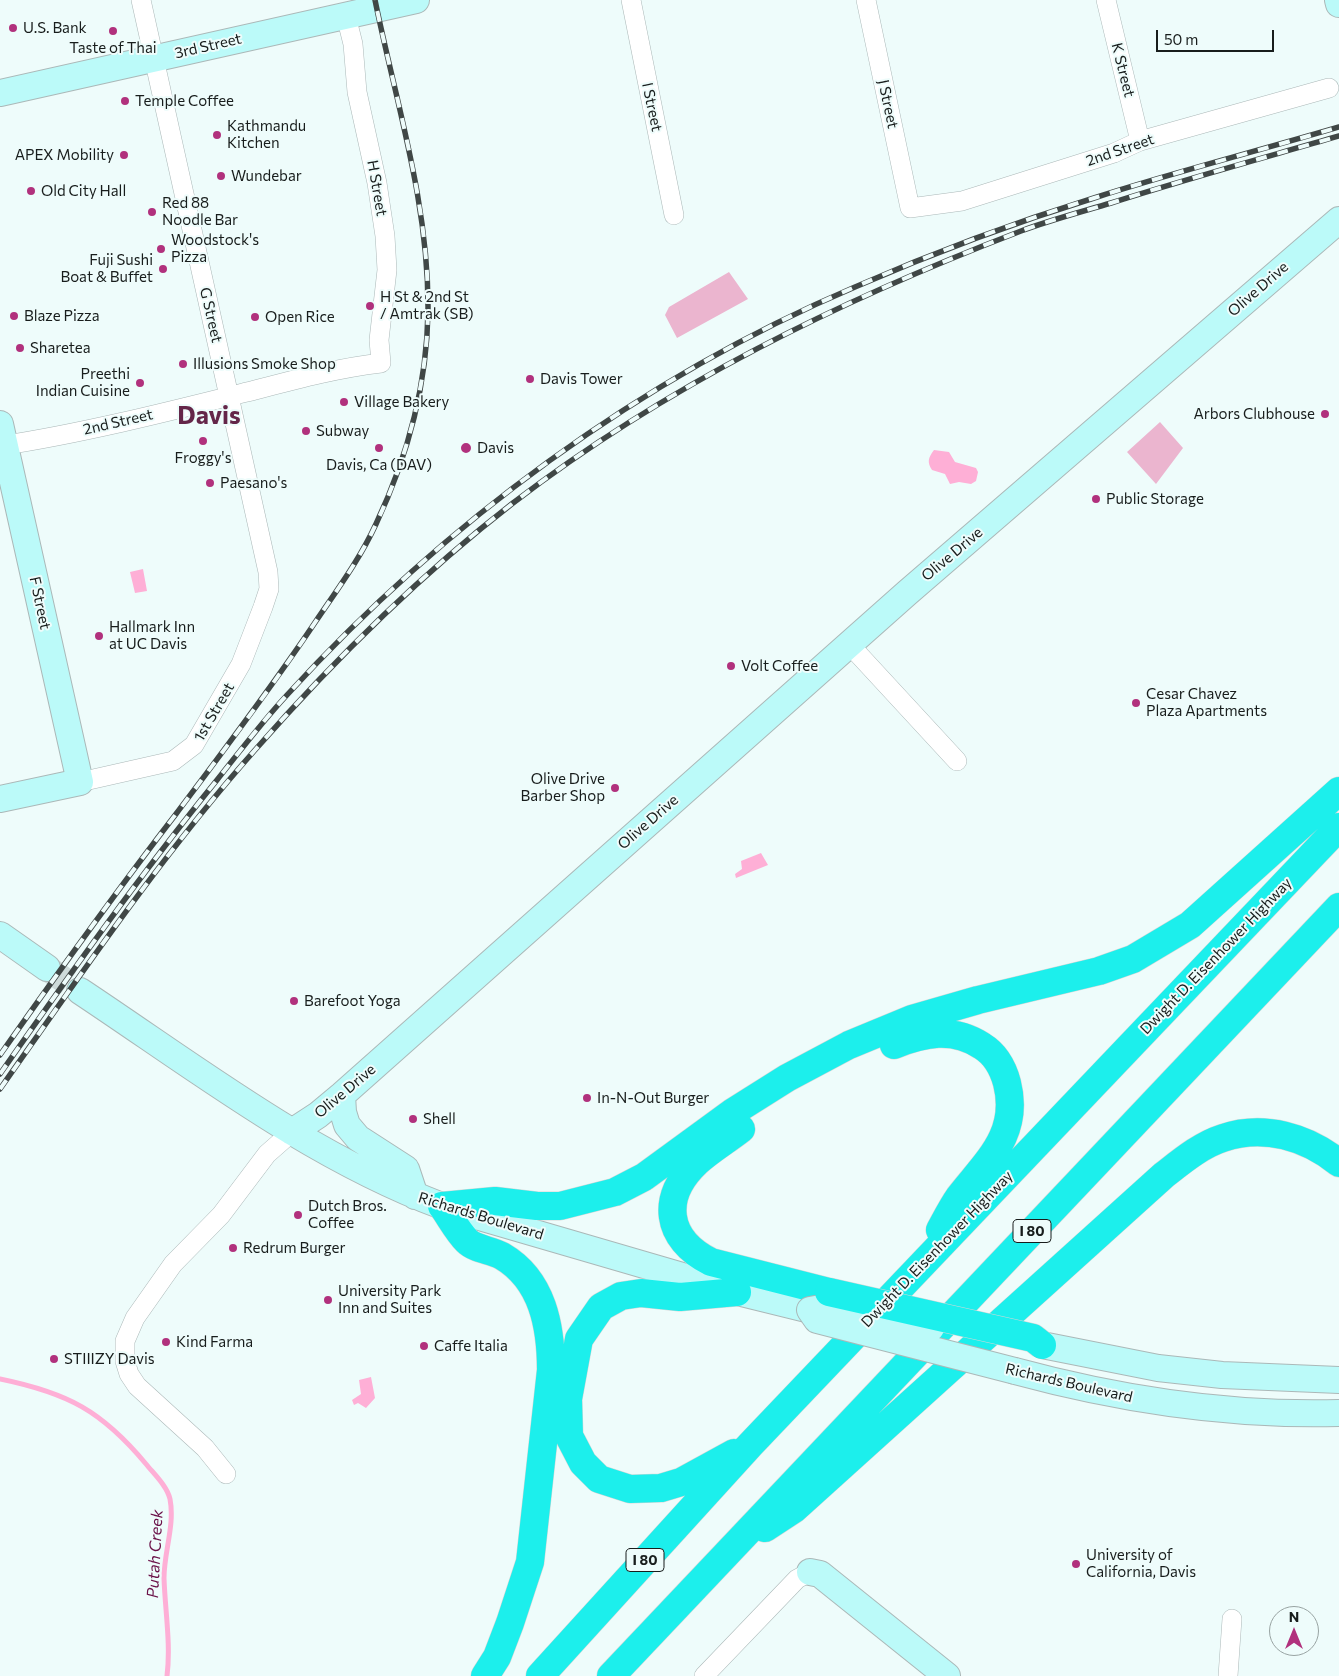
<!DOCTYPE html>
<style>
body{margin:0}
#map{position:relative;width:1339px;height:1676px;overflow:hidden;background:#eefcfb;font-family:Commissioner,sans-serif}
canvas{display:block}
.north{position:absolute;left:1269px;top:1606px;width:50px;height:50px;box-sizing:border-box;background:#eefcfb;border:1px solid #98a3a2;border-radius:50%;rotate:0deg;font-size:14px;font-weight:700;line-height:20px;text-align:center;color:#181d1c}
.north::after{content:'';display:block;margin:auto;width:18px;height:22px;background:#b1317d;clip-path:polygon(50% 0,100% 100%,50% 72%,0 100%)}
.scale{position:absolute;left:1156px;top:30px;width:118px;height:22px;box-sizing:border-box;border:2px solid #181d1c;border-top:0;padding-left:6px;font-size:15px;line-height:18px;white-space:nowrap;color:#181d1c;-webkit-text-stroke:4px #eefcfb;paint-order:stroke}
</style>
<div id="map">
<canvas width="1339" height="1676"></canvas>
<div class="north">N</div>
<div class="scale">50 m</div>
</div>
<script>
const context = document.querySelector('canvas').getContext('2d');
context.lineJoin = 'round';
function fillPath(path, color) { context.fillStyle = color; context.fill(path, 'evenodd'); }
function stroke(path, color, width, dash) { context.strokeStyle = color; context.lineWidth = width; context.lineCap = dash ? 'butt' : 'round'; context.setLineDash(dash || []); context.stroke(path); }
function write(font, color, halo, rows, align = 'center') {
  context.font = font + ' Commissioner,sans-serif'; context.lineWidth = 4; context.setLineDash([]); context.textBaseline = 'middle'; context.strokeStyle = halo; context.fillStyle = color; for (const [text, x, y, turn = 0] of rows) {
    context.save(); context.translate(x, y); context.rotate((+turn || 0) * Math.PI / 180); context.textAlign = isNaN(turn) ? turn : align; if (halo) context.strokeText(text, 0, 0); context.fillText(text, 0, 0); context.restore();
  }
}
fillPath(new Path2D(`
 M 729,272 L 748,299 L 677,338 L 665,315 L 669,307 Z
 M 1160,422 L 1183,448 L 1156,484 L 1127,452 Z`), '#ebb5cf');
fillPath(new Path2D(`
 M 934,450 L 949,452 L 955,462 L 976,468 L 978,472 L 976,481 L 971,484 L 959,482 L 950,484 L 945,474 L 932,470 C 927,462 928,458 934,450 Z
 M 143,569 L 147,591 L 135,593 L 130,572 Z
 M 761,853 L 768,865 L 736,878 L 735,874 L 742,869 L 741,861 Z
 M 371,1377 L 375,1398 L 366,1408 L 358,1403 L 354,1405 L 352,1400 L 361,1394 L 359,1380 Z`), '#feafd6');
stroke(new Path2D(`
 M 0,1379 C 68,1393 102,1411 146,1464 C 154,1474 167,1486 170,1499 C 175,1525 164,1552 164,1578 C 165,1610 171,1644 167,1676`), '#feafd6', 5);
stroke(new Path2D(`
 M 47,968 L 80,991`), '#cedbda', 26, [26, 13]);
const street = new Path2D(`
 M 631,0 L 674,215
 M 866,0 L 910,208 L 962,201 L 1114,153 L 1140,141 L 1329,88
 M 1106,0 L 1140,141
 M 0,446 C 85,433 171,411 255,390 C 297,379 338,368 381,363 L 379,340 L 387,270 L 385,236 L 377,183 L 357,92 L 353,44 L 346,16
 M 849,644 L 957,761
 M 80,782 L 173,761 L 194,745 L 241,664 L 263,607 L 269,589 L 268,572 L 141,0
 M 226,1474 L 205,1448 L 137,1386 L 129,1374 L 125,1361 L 125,1341 L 135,1318 L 173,1264 L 221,1215 L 267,1154 L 292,1132
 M 704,1676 L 797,1579 L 810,1572
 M 1228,1676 L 1232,1619`);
const secondary = new Path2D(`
 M 1338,0 L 1339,4
 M 0,93 L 416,0
 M 0,424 L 80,782 L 0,799
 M 0,935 L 47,968
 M 80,991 C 196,1068 311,1157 442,1206 L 737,1292 L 810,1310
 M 342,1095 L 343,1112 L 347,1125 L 358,1138 L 406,1169 L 415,1196
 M 292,1132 L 318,1115 L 342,1095 L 907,593 L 1339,220
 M 1042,1345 L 1158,1368 L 1222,1375 L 1339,1380
 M 1015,1371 C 1122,1400 1228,1416 1339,1413
 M 810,1572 L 820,1574 L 947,1676`);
const highway = new Path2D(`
 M 894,1045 C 924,1033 953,1027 982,1046 C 995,1054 1003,1068 1007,1083 C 1020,1134 987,1161 959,1197 C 952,1207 946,1219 940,1230
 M 741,1129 C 727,1140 710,1150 697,1162 C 660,1197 665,1239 711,1262 L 829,1292
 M 442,1206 L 495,1201 L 537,1206 L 560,1206 L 615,1192 L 644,1177 L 733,1112 L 787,1078 L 849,1045 L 912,1019 L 978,1000 L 1099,971 L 1133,959 L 1190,925 L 1339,791
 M 442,1206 C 450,1217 457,1231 467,1241 C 475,1249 491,1250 502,1256 C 543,1280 551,1327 551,1370 L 530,1562 L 510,1623 L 497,1657 L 485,1676
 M 734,1453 L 681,1482 L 661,1488 L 630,1489 L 599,1479 L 583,1463 L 569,1436 L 568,1399 L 579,1339 L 601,1307 L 621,1296 L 641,1293 L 680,1297 L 737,1292
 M 765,1528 L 794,1509 L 1164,1175 C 1182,1161 1201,1145 1223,1138 C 1264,1124 1307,1137 1339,1163
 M 540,1676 L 751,1444 L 1339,827
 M 611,1676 L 1339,907`);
stroke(street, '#abb8b8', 20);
stroke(secondary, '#abb8b8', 28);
stroke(highway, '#d5d6d6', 29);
stroke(street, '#fff', 19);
stroke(secondary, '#bbfaf9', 26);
stroke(highway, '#1cefec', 28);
const rail = new Path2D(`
 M 0,1055 C 57,974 115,893 176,814 C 224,750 272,687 316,621 C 337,590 360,559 376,524 C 407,458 427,384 428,311 C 429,204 396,103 375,0
 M 0,1074 C 70,974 140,875 217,780 C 240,751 262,722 287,695 C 444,523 641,378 855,287 C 933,253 1013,223 1094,198 C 1175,172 1258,151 1339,127
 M 0,1089 C 81,974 161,856 255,750 C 334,660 419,576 513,503 C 667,385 841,300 1021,231 C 1050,220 1081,212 1111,203 C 1186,179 1263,158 1339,136`);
stroke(rail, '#404746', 5.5);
stroke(rail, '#eefcfb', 4, [11]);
const secondaryBridge = new Path2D(`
 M 931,1328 L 821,1308 L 810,1310 L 817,1320 L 1015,1371`);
const highwayBridge = new Path2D(`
 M 829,1292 L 1033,1338 L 1042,1345`);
stroke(secondaryBridge, '#abb8b8', 28, []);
stroke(highwayBridge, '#d5d6d6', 29, []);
stroke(secondaryBridge, '#bbfaf9', 26);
stroke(highwayBridge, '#1cefec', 28);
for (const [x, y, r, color] of [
 [13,28,5,"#b1317d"],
 [113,31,5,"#b1317d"],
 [125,101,5,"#b1317d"],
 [217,135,5,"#b1317d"],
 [124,155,5,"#b1317d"],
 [221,176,5,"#b1317d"],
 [31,191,5,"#b1317d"],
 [152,212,5,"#b1317d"],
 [161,249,5,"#b1317d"],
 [163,269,5,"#b1317d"],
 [370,306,5,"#b1317d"],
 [14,316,5,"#b1317d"],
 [255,317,5,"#b1317d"],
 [20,348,5,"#b1317d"],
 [183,364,5,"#b1317d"],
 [530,379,5,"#b1317d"],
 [140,383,5,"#b1317d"],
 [344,402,5,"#b1317d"],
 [1325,414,5,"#b1317d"],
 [306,431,5,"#b1317d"],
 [203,441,5,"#b1317d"],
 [379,448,5,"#b1317d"],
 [466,448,6,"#b1317d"],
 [210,483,5,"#b1317d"],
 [1096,499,5,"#b1317d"],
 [99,636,5,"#b1317d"],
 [731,666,5,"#b1317d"],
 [1136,703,5,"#b1317d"],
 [615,788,5,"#b1317d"],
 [294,1001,5,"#b1317d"],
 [587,1098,5,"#b1317d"],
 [413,1119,5,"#b1317d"],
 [298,1215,5,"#b1317d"],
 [233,1248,5,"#b1317d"],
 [328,1300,5,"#b1317d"],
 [166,1342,5,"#b1317d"],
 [424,1346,5,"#b1317d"],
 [54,1359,5,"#b1317d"],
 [1076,1564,5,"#b1317d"]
]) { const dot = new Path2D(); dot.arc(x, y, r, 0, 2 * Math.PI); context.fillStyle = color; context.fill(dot); stroke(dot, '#eefcfb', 2); }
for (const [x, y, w] of [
 [1032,1231,38],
 [645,1560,38]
]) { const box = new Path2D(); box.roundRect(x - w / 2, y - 11.5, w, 23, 4); context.fillStyle = '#eefcfb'; context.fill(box); stroke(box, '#181d1c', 1); }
write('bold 14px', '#181d1c', null, [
 ["I 80",1032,1231],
 ["I 80",645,1560]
]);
write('15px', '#181d1c', '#eefcfb', [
 ["U.S. Bank",23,28],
 ["Taste of Thai",113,48,"center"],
 ["Temple Coffee",135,101],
 ["Kathmandu",227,126],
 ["Kitchen",227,143],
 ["APEX Mobility",114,155,"right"],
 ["Wundebar",231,176],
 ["Old City Hall",41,191],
 ["Red 88",162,203],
 ["Noodle Bar",162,220],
 ["Woodstock's",171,240],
 ["Pizza",171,257],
 ["Fuji Sushi",153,260,"right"],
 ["Boat & Buffet",153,277,"right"],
 ["H St & 2nd St",380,297],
 ["/ Amtrak (SB)",380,314],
 ["Blaze Pizza",24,316],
 ["Open Rice",265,317],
 ["Sharetea",30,348],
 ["Illusions Smoke Shop",193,364],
 ["Preethi",130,374,"right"],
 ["Indian Cuisine",130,391,"right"],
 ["Davis Tower",540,379],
 ["Village Bakery",354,402],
 ["Arbors Clubhouse",1315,414,"right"],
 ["Subway",316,431],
 ["Davis",477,448],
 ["Froggy's",203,458,"center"],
 ["Davis, Ca (DAV)",379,465,"center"],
 ["Paesano's",220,483],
 ["Public Storage",1106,499],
 ["Hallmark Inn",109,627],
 ["at UC Davis",109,644],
 ["Volt Coffee",741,666],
 ["Cesar Chavez",1146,694],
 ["Plaza Apartments",1146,711],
 ["Olive Drive",605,779,"right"],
 ["Barber Shop",605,796,"right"],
 ["Barefoot Yoga",304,1001],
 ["In-N-Out Burger",597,1098],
 ["Shell",423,1119],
 ["Dutch Bros.",308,1206],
 ["Coffee",308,1223],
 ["Redrum Burger",243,1248],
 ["University Park",338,1291],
 ["Inn and Suites",338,1308],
 ["Kind Farma",176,1342],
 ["Caffe Italia",434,1346],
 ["STIIIZY Davis",64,1359],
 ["University of",1086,1555],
 ["California, Davis",1086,1572]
], 'left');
write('15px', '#181d1c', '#eefcfb', [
 ["3rd Street",208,46,-13],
 ["K Street",1123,70,76],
 ["J Street",888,104,78],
 ["I Street",652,107,78],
 ["2nd Street",1120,150,-19],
 ["H Street",377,188,80],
 ["Olive Drive",1258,289,-41],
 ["G Street",211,315,77],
 ["2nd Street",118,422,-13],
 ["Olive Drive",952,554,-40],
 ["F Street",40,603,78],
 ["1st Street",214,712,-60],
 ["Olive Drive",648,822,-41],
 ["Dwight D. Eisenhower Highway",1216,956,-46],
 ["Olive Drive",345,1091,-40],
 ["Richards Boulevard",481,1216,17],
 ["Dwight D. Eisenhower Highway",937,1249,-46],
 ["Richards Boulevard",1069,1383,13]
]);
write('italic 16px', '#6b1249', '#eefcfb', [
 ["Putah Creek",155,1554,-87]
]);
write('bold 25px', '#642649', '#eefcfb', [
 ["Davis",209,416]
]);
</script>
